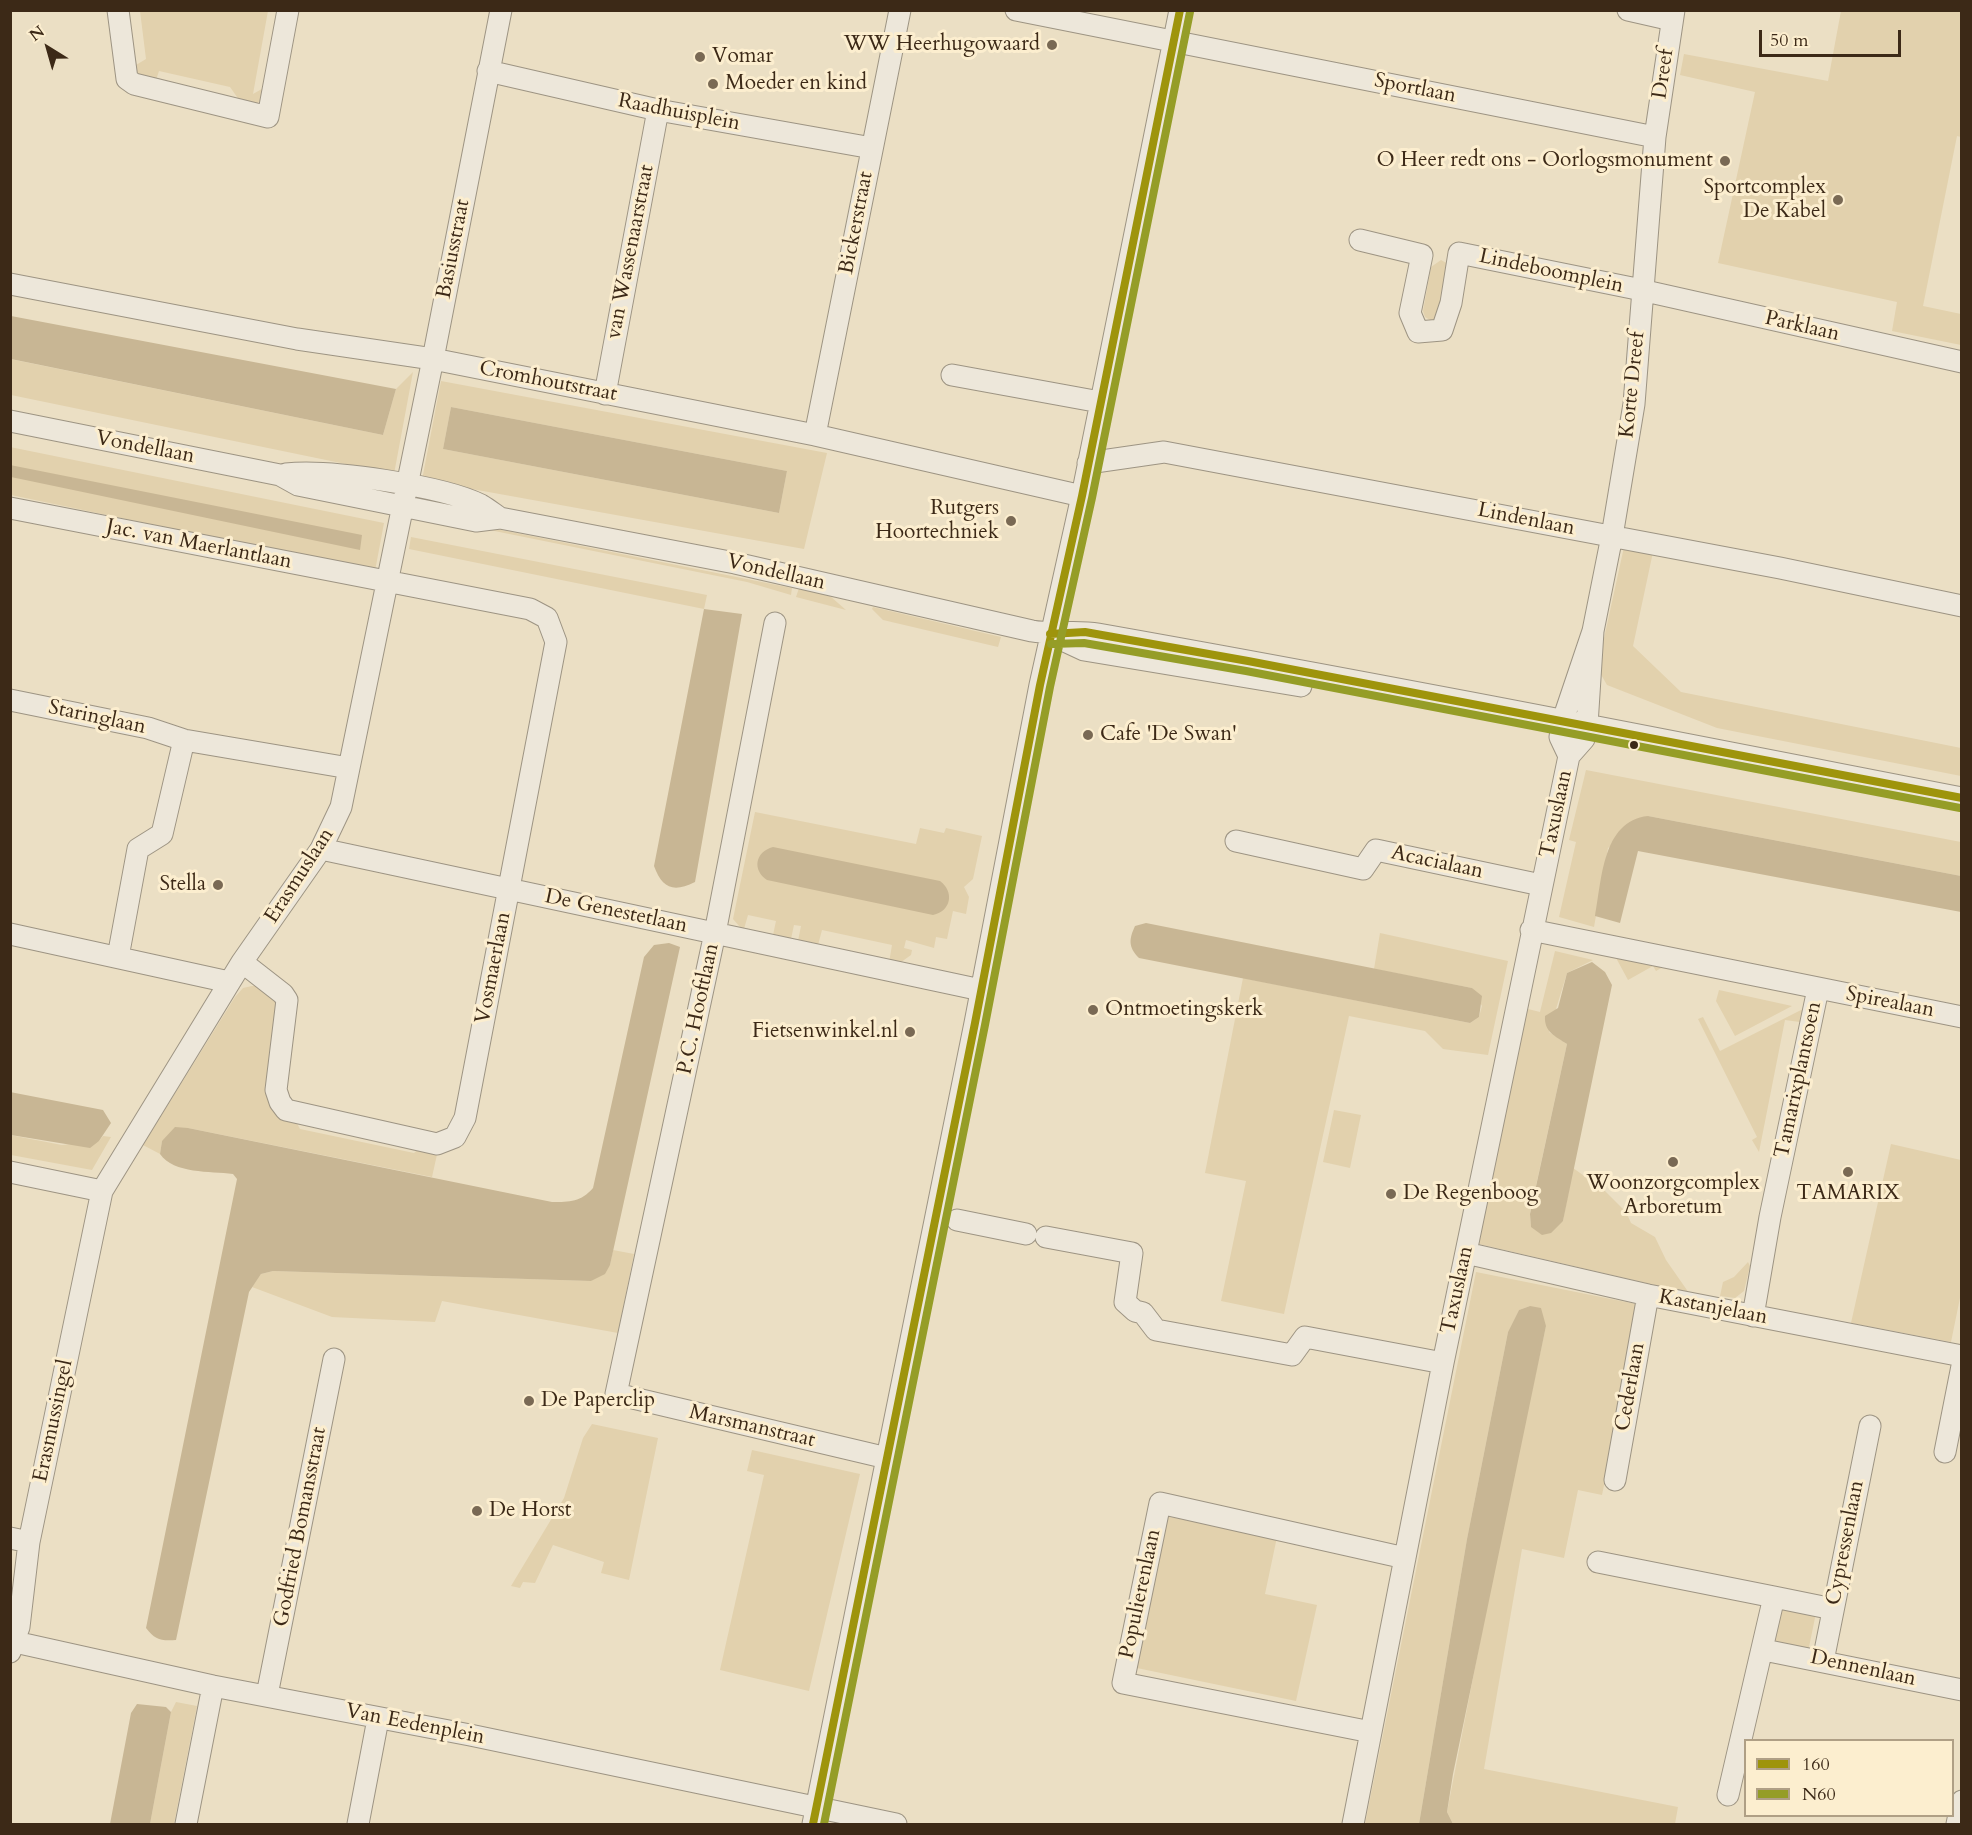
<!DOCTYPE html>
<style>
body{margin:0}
#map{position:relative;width:1972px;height:1835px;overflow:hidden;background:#ebdfc4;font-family:Cardo,serif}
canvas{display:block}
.frame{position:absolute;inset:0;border:12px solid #3c2917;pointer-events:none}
.legend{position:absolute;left:1744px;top:1739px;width:210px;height:78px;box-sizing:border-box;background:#fceecf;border:2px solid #af9f85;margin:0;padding:8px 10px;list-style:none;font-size:18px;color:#3c2917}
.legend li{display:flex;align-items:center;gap:12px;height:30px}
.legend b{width:30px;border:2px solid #af9f85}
.north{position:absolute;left:18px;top:18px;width:60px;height:60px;-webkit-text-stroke:4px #fceecf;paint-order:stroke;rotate:323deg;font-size:16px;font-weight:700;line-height:24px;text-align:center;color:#3c2917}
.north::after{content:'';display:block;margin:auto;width:21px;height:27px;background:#3c2917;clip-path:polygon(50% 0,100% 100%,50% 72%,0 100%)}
.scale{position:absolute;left:1759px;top:30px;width:142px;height:27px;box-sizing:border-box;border:3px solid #3c2917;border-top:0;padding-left:8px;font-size:18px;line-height:21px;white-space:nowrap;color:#3c2917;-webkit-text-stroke:4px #fceecf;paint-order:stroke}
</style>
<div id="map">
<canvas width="1972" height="1835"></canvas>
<div class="frame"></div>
<ul class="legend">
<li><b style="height:8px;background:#9e940c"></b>160</li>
<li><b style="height:8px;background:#959d27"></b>N60</li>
</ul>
<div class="north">N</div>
<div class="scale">50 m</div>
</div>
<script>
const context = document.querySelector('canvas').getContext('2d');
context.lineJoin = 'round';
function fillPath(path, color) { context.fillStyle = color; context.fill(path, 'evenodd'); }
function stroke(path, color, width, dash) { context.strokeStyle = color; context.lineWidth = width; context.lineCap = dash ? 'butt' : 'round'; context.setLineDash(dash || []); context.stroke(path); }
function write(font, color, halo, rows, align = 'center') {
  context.font = font + ' Cardo,serif'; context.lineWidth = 6; context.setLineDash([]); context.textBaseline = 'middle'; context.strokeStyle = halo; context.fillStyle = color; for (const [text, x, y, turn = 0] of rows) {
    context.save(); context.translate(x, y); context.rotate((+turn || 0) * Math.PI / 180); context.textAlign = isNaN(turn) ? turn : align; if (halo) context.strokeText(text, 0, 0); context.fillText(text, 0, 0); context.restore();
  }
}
fillPath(new Path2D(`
 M 140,11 L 268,11 L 253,94 L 267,86 L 263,99 L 253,106 L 242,104 L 230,87 L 159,71 L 155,83 L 137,79 L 131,68 L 146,59 Z
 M 1841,11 L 1961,11 L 1961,137 L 1957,136 L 1923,306 L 1961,314 L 1961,345 L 1892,331 L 1897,302 L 1718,263 L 1755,92 L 1680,75 L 1684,54 L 1828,81 Z
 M 1441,260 L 1450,265 L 1437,319 L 1430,320 L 1425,317 L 1423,311 L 1431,267 Z
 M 10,359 L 383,435 L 396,389 L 413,372 L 394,474 L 11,395 Z
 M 441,381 L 827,453 L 804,549 L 422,480 ZM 451,407 L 787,471 L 779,513 L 443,449 Z
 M 10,447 L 384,523 L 375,571 L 11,495 Z
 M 446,519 L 792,588 L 791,595 L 747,582 L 445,521 Z
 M 411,537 L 707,595 L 704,609 L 409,549 Z
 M 1624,547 L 1653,552 L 1633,646 L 1681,692 L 1961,748 L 1961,776 L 1717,728 L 1607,685 L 1599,671 L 1601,652 Z
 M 799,588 L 830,596 L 846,610 L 796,597 Z
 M 873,607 L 1001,637 L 998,647 L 883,620 L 872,609 Z
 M 1586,770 L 1961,842 L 1961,876 L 1648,816 L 1608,848 L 1594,927 L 1559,917 L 1576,842 L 1569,840 Z
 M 755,812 L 916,844 L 920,828 L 944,833 L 946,828 L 982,836 L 973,879 L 964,887 L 969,897 L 966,914 L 953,911 L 947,939 L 936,937 L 934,948 L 906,940 L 904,948 L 912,950 L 911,955 L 897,965 L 889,963 L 892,945 L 822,930 L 818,945 L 798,941 L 801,926 L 794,925 L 791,939 L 773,935 L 776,921 L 748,915 L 744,929 L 739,931 L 740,927 L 733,919 Z
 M 1380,933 L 1508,961 L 1488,1055 L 1443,1049 L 1425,1031 L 1349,1016 L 1284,1314 L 1221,1301 L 1246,1181 L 1205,1173 L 1243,978 L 1470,1023 L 1479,1017 L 1482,1006 L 1472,988 L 1374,969 Z
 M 1555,951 L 1593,960 L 1567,973 L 1549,1032 L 1567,1044 L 1530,1213 L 1531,1227 L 1563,1221 L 1573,1168 L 1604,1190 L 1626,1212 L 1631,1223 L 1655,1237 L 1666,1260 L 1689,1293 L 1479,1244 L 1524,1008 L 1540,1012 Z
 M 1615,956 L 1665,966 L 1656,971 L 1653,966 L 1628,980 Z
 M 252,986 L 261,986 L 281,1004 L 268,1068 L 300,1129 L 414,1153 L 422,1146 L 438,1150 L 432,1177 L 188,1128 L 162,1141 L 160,1154 L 143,1145 L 235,997 L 243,988 Z
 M 1719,990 L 1792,1006 L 1735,1036 L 1716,1001 Z
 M 1803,1009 L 1800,1022 L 1785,1020 L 1759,1152 L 1752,1140 L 1757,1137 L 1698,1019 L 1703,1017 L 1720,1051 Z
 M 1334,1110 L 1361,1115 L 1350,1168 L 1323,1162 Z
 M 10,1135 L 62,1145 L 99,1141 L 103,1136 L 111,1137 L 92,1170 L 11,1155 Z
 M 1891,1144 L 1961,1160 L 1961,1293 L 1951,1342 L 1851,1323 Z
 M 613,1250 L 634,1254 L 618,1333 L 442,1301 L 435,1322 L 332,1317 L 252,1287 L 261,1274 L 273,1271 L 591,1281 L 610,1265 Z
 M 1748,1262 L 1750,1266 L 1744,1291 L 1735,1298 L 1720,1296 L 1723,1282 L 1734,1277 Z
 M 1476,1272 L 1641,1305 L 1602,1495 L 1578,1490 L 1564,1558 L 1522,1549 L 1484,1769 L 1678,1807 L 1675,1824 L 1453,1824 L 1447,1812 L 1503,1523 L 1546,1326 L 1530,1306 L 1519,1310 L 1508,1332 L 1467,1539 L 1419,1824 L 1365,1824 Z
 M 592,1424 L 658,1438 L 629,1580 L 601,1573 L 604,1562 L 553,1545 L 535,1583 L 523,1582 L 520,1588 L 511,1586 L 564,1498 L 583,1438 Z
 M 752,1450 L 860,1474 L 809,1691 L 720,1670 L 764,1475 L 747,1471 Z
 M 1164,1516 L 1277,1537 L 1265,1594 L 1317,1605 L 1296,1701 L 1132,1667 Z
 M 1783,1601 L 1817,1608 L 1808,1652 L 1773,1645 Z
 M 176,1702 L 197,1706 L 174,1824 L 150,1824 L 171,1712 Z`), '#e2d1ad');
fillPath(new Path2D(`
 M 10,316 L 11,316 L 396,389 L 383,435 L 11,359 Z
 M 451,407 L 787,471 L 779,513 L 443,449 Z
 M 10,465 L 362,535 L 360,550 L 11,477 Z
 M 704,609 L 742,614 L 695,882 C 673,893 662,888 654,866 Z
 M 1648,816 L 1961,876 L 1961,912 L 1638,851 L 1620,923 L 1595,916 C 1602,880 1602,821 1648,816 Z
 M 773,847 L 940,881 C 954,891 952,911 933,915 L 767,880 C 752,870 755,852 773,847 Z
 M 1146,923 L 1472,988 L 1482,996 L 1479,1017 L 1470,1023 L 1139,958 C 1128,947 1129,939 1135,926 Z
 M 669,943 L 680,947 L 610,1265 L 605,1274 L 591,1281 L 273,1271 L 261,1274 L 249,1292 L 176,1640 C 161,1641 155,1640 146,1628 L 237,1179 L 233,1174 C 210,1171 174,1174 160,1154 L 162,1141 L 175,1127 L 188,1128 L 552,1202 C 570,1202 581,1202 593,1188 L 644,957 L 654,945 Z
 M 1592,962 L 1605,972 L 1612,985 L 1563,1221 L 1551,1233 L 1542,1235 L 1531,1227 L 1530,1214 L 1567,1044 C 1555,1036 1544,1032 1545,1016 L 1558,1008 L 1567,973 Z
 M 10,1092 L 103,1110 L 111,1123 L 99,1141 L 90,1148 L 11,1135 Z
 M 1530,1306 L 1541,1308 L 1546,1326 L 1453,1774 L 1447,1812 L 1453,1824 L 1419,1824 L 1467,1539 L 1508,1332 L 1519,1310 Z
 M 137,1704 L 166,1707 L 171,1712 L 150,1824 L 110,1824 L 131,1713 Z`), '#c8b694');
const minor = new Path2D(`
 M 118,10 L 127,79 L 134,84 L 268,117 L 288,10
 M 1016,10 L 1655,137
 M 1628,10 L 1672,20
 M 488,71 L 658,110 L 872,148
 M 1360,240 L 1422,255 L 1410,313 L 1418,332 L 1442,330 L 1451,303 L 1459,253 L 1632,288 L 1962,362
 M 10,284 L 297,339 L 433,359 L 815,435 L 1082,496
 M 952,375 L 1100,402
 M 605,394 L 658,110
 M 10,421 L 280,475 L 298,485 L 476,521 L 500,518 L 735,563 L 1032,631 C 1054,635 1076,630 1098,634 C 1386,685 1674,742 1962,798
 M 815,435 L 900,10
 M 1088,463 L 1164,452 L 1780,568 L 1962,606
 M 286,474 C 329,469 443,486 481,505 C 488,509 494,514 500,518
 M 10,508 L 530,609 L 547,618 L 556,642 L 465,1118 L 455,1137 L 437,1144 L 286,1110 L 280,1102 L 276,1090 L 287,1000 L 283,994 L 242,962
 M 775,623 L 715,933 L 616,1394 L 887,1458
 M 1054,636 L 1084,650 L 1301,686
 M 10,700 L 148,728 L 184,740 L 349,768
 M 1569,756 L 1560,737 L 1563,720 L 1593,631 L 1612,536 L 1634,404 L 1655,137 L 1674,10
 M 1236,841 L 1363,869 L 1376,850 L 1541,885
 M 321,849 L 981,990
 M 1531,930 L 1962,1017
 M 10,934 L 229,982
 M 118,957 L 138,849 L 162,834 L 184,740
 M 10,1172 L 102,1191
 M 957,1220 L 1026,1234
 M 1046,1237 L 1132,1253 L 1125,1302 L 1135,1311 L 1143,1313 L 1156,1330 L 1292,1355 L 1305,1337 L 1443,1363
 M 1466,1253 L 1648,1295 L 1962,1356
 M 1753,1316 L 1770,1217 L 1818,989
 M 1945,1452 L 1962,1366
 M 1615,1480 L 1648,1295
 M 10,1538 L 29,1542
 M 1598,1562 L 1774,1597
 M 15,1642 L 213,1686 L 470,1735 L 896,1824
 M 1764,1650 L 1962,1690
 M 10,1652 L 19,1627 L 29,1542 L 102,1191 L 242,962 L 321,849 L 341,807 L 433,359 L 501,10
 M 1823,1661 L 1870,1426
 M 267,1695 L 334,1359
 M 1371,1732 L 1123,1683 L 1160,1503 L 1405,1558
 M 1728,1795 L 1774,1597 L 1833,1609
 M 186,1824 L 213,1686
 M 358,1824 L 378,1719
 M 813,1824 L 975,1023 L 1040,685 L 1082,496 L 1180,10
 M 1353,1824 L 1443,1363 L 1569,756 L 1584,739 L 1587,725 L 1593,631
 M 1957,1824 L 1962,1801`);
stroke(minor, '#9d9483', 23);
stroke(minor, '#ede7da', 21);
stroke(new Path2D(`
 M 1050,634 L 1085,632 L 1248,661 L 1962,798
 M 813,1824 L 975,1023 L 1040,685 L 1082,496 L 1180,10`), '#9e940c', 8);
stroke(new Path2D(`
 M 1051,644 L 1084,643 L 1246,671 L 1960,808
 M 824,1824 L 985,1025 L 1050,687 L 1092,498 L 1190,12`), '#959d27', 8);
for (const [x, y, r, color] of [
 [1052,45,6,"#796954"],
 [700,57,6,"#796954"],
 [713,84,6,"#796954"],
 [1725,161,6,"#796954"],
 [1838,200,6,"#796954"],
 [1011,521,6,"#796954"],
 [1088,735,6,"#796954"],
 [1634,745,5,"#3c2917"],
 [218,885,6,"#796954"],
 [1093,1010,6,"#796954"],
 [910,1032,6,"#796954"],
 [1673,1162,6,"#796954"],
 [1848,1172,6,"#796954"],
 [1391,1194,6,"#796954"],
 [529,1401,6,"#796954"],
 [477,1511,6,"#796954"]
]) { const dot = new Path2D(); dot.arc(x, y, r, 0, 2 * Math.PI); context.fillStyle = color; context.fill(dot); stroke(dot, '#fceecf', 2); }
write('21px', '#3c2917', '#fceecf', [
 ["WW Heerhugowaard",1040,45,"right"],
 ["Vomar",712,57],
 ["Moeder en kind",725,84],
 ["O Heer redt ons - Oorlogsmonument",1713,161,"right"],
 ["Sportcomplex",1826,188,"right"],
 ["De Kabel",1826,212,"right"],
 ["Rutgers",999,509,"right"],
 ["Hoortechniek",999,533,"right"],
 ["Cafe 'De Swan'",1100,735],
 ["Stella",206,885,"right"],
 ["Ontmoetingskerk",1105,1010],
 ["Fietsenwinkel.nl",898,1032,"right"],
 ["Woonzorgcomplex",1673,1184,"center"],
 ["Arboretum",1673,1208,"center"],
 ["De Regenboog",1403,1194],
 ["TAMARIX",1848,1194,"center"],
 ["De Paperclip",541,1401],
 ["De Horst",489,1511]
], 'left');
write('21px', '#3c2917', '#fceecf', [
 ["Dreef",1664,74,-82],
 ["Sportlaan",1415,89,11],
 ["Raadhuisplein",679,113,11],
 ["Bickerstraat",857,223,-79],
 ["Basiusstraat",454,249,-79],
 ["van Wassenaarstraat",631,252,-79],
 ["Lindeboomplein",1551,272,12],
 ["Parklaan",1802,327,13],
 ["Cromhoutstraat",548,382,11],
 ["Korte Dreef",1633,385,-84],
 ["Vondellaan",145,448,11],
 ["Lindenlaan",1526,520,11],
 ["Jac. van Maerlantlaan",199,545,11],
 ["Vondellaan",776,573,13],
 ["Staringlaan",97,718,12],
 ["Taxuslaan",1557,814,-78],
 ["Acacialaan",1437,863,12],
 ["Erasmuslaan",300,876,-57],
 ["De Genestetlaan",616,912,12],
 ["Vosmaerlaan",494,968,-79],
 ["Spirealaan",1890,1003,11],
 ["P.C. Hooftlaan",699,1009,-78],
 ["Tamarixplantsoen",1799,1080,-78],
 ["Taxuslaan",1458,1290,-78],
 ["Kastanjelaan",1713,1308,11],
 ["Cederlaan",1631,1387,-80],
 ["Erasmussingel",54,1421,-78],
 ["Marsmanstraat",752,1427,13],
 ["Godfried Bomansstraat",301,1527,-79],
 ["Cypressenlaan",1846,1543,-79],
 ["Populierenlaan",1141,1594,-78],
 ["Dennenlaan",1863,1669,12],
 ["Van Eedenplein",415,1725,11]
]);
</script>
